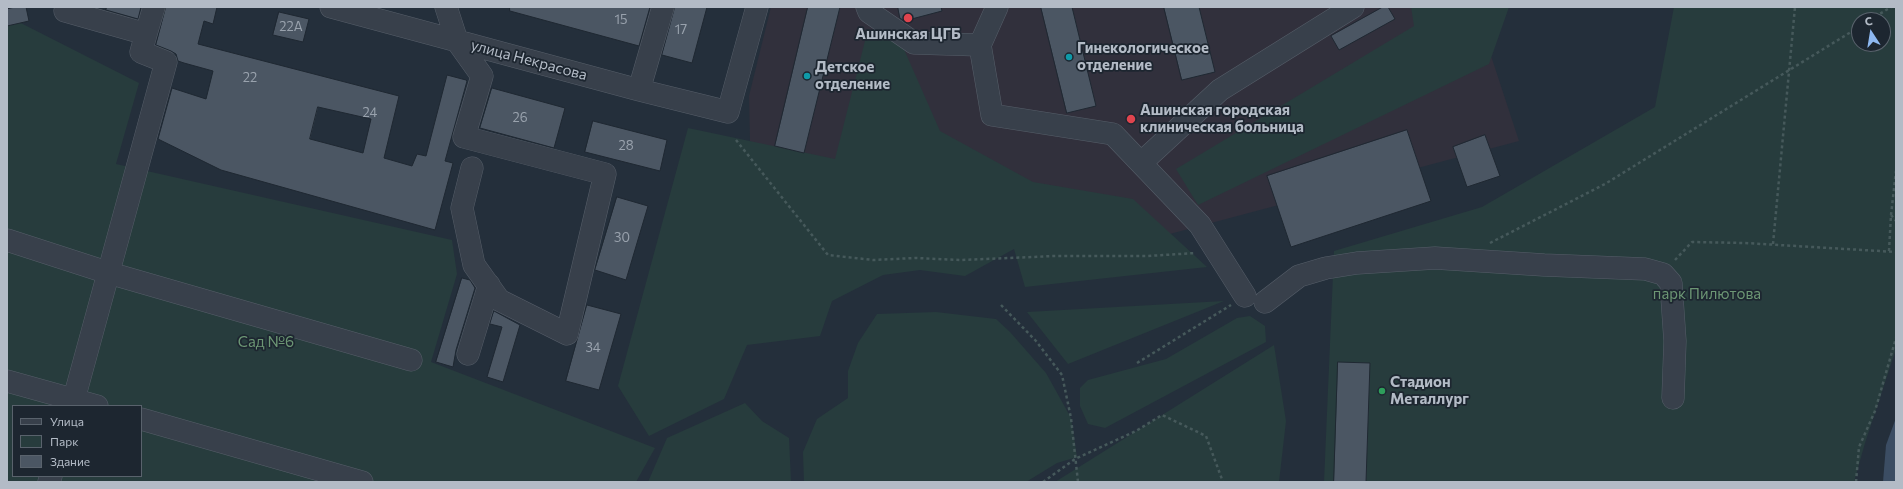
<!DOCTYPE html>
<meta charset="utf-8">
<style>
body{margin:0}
#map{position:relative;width:1903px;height:489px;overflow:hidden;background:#242f3b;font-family:Commissioner,sans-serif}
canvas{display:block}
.frame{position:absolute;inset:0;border:8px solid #b3bbc6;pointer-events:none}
.legend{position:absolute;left:12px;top:405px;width:130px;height:72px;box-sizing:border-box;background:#1d2630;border:1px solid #59626c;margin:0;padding:5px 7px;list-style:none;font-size:12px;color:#b3bbc6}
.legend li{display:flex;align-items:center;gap:8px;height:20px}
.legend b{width:20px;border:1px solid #59626c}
.north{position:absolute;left:1851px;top:12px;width:40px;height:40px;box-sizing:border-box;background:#1d2630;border:1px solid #59626c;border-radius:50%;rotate:348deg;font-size:11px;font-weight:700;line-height:16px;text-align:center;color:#b3bbc6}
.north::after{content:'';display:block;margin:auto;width:14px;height:18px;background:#8eb8f1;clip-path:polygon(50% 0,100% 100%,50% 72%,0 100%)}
</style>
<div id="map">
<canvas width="1903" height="489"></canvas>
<div class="frame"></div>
<ul class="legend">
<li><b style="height:5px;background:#38404b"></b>Улица</li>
<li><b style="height:11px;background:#273c3d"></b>Парк</li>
<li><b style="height:11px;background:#4b5663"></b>Здание</li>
</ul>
<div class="north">С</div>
</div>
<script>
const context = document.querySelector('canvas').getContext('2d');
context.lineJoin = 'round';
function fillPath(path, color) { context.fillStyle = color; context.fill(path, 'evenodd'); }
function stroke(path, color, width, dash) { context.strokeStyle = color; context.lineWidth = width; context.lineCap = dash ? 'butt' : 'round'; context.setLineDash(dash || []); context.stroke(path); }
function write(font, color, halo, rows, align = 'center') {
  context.font = font + ' Commissioner,sans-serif'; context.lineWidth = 3.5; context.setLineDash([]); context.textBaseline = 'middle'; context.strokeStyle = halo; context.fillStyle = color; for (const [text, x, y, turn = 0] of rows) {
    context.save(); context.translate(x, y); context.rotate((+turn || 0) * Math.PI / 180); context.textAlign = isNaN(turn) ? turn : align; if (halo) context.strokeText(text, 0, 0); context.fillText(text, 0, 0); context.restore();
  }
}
fillPath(new Path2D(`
 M 771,7 L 1475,7 L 1519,141 L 1136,243 L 835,249 L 750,141 L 749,96 Z`), '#31303c');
fillPath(new Path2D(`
 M 1411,7 L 1509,7 L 1489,64 L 1198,205 L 1176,169 L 1414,26 Z
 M 1674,7 L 1896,7 L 1896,349 L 1865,443 L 1854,482 L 1324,482 L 1334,251 L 1482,207 L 1655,107 ZM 1859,20 L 1883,20 L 1883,44 L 1859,44 Z
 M 7,16 L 139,83 L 116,164 L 452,240 L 457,274 L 431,362 L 655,448 L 636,482 L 7,482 ZM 13,406 L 141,406 L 141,476 L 13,476 Z
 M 868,29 L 903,47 L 940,131 L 1033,182 L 1133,199 L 1207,267 L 1025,287 L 1014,249 L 965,276 L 920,270 L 883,275 L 832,301 L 820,336 L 747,345 L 724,399 L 649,436 L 618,386 L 688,128 L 835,159 Z
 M 1224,301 L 1068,364 L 1027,312 Z
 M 936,312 L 996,319 L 1010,332 L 1046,373 L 1071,418 L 1077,457 L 1057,463 L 1026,482 L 804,482 L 803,452 L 817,419 L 848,398 L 848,371 L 858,343 L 877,314 Z
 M 1250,316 L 1265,326 L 1266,342 L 1105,428 L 1088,424 L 1080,406 L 1080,388 L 1088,380 L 1166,359 L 1237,318 Z
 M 1274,345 L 1286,421 L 1279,482 L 1055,482 Z
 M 745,403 L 762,421 L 789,438 L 791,482 L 648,482 L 667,438 Z`), '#273c3d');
fillPath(new Path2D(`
 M 1896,418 L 1896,482 L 1883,482 L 1886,445 Z`), '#3b4d63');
const building = new Path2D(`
 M 16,7 L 26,7 L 29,21 L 7,26 L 7,9 Z
 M 107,7 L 141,7 L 138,19 L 106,10 Z
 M 166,7 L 217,7 L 213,24 L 204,21 L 198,44 L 399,96 L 384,158 L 412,166 L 417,154 L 426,156 L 447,75 L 466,80 L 467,81 L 445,161 L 453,163 L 435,230 L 221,170 L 158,139 L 172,88 L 206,99 L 213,71 L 184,63 L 178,61 L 176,54 L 171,51 L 156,45 ZM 318,107 L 371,119 L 363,153 L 310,139 Z
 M 510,7 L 650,7 L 639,46 L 510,11 Z
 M 675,7 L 707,7 L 692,63 L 662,55 Z
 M 808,7 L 840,7 L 804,153 L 775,146 Z
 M 898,7 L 941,7 L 942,11 L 904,21 L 900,18 Z
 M 1041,7 L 1072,7 L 1096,106 L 1067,113 Z
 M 1164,7 L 1199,7 L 1215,72 L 1182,80 Z
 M 1383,7 L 1388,7 L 1395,19 L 1339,50 L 1331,36 Z
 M 279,12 L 309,19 L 303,42 L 273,35 Z
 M 492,88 L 565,108 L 554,148 L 480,128 Z
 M 593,121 L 667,140 L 660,171 L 585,152 Z
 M 1407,130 L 1431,201 L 1291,247 L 1267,176 Z
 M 1485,135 L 1500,176 L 1467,187 L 1453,147 Z
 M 617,197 L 648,206 L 626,280 L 595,270 Z
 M 462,278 L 470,280 L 475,288 L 456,350 L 453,367 L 436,362 Z
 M 587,305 L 621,314 L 599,390 L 566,381 Z
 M 494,311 L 520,325 L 503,382 L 487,377 L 502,327 L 490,324 Z
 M 1338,362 L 1370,363 L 1366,482 L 1334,482 Z`);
fillPath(building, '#4b5663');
stroke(building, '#1f2832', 1);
const minor = new Path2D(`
 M 331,7 L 639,90 L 728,112 L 757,7
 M 446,7 L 457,41 L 482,76 L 464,137 L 605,174 L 567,334 L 499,300 L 474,265 L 462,208 L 472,168
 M 867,7 L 869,12 L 914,43 L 980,45
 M 997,7 L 980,45 L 992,115 L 1113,134 L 1200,225 L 1245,296
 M 65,11 L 146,34 L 154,7
 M 639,90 L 663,7
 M 1141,163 L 1220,90 L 1353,7
 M 7,240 L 109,273 L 411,360
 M 1265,302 L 1299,276 L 1326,268 L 1357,263 L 1435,258 L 1544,265 L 1645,269 L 1663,274 L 1671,283 L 1675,341 L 1673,398
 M 468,354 L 489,285
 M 7,381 L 97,406
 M 72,406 L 166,62 L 141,52 L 146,34
 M 141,419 L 362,482
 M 49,482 L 51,476`);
stroke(minor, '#565e69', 23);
stroke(new Path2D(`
 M 1870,20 L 1891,7
 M 736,140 L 828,255 L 873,260 L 915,258 L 961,260 L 1055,256 L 1148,256 L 1196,253
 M 1891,215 L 1896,171
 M 1490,243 L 1605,184 L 1859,27
 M 1773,244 L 1795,7
 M 1889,251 L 1891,215 L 1896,221
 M 1675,260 L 1692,242 L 1745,243 L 1896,252
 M 1001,305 L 1036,341 L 1062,375 L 1071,418 L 1078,482
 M 1137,363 L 1231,305
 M 1043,482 L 1075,459 L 1136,431 L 1162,415 L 1206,436 L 1223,482
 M 1856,482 L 1859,447 L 1875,411 L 1896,338`), '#46595b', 2.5, [3, 3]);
stroke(minor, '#38404b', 22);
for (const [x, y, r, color] of [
 [908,18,5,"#e0444e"],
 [1069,57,4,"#0f9aa8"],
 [807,76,4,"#0f9aa8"],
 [1131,119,5,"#e0444e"],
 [1382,391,4,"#2e9e5b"]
]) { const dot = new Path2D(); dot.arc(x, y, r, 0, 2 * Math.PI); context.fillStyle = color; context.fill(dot); stroke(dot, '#1d2630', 1.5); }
write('13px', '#99a2ad', null, [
 ["15",621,20],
 ["22А",291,27],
 ["17",681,30],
 ["22",250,78],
 ["24",370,113],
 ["26",520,118],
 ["28",626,146],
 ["30",622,238],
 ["34",593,348]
]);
write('bold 15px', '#b3bbc6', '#1d2630', [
 ["Ашинская ЦГБ",908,34,"center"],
 ["Гинекологическое",1077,48],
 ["отделение",1077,65],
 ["Детское",815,67],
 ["отделение",815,84],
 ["Ашинская городская",1140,110],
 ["клиническая больница",1140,127],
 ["Стадион",1390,382],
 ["Металлург",1390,399]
], 'left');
write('15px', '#b3bbc6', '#1d2630', [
 ["улица Некрасова",529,60,15]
]);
write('15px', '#6c9674', '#1d2630', [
 ["парк Пилютова",1707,294],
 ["Сад №6",266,342]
]);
</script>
